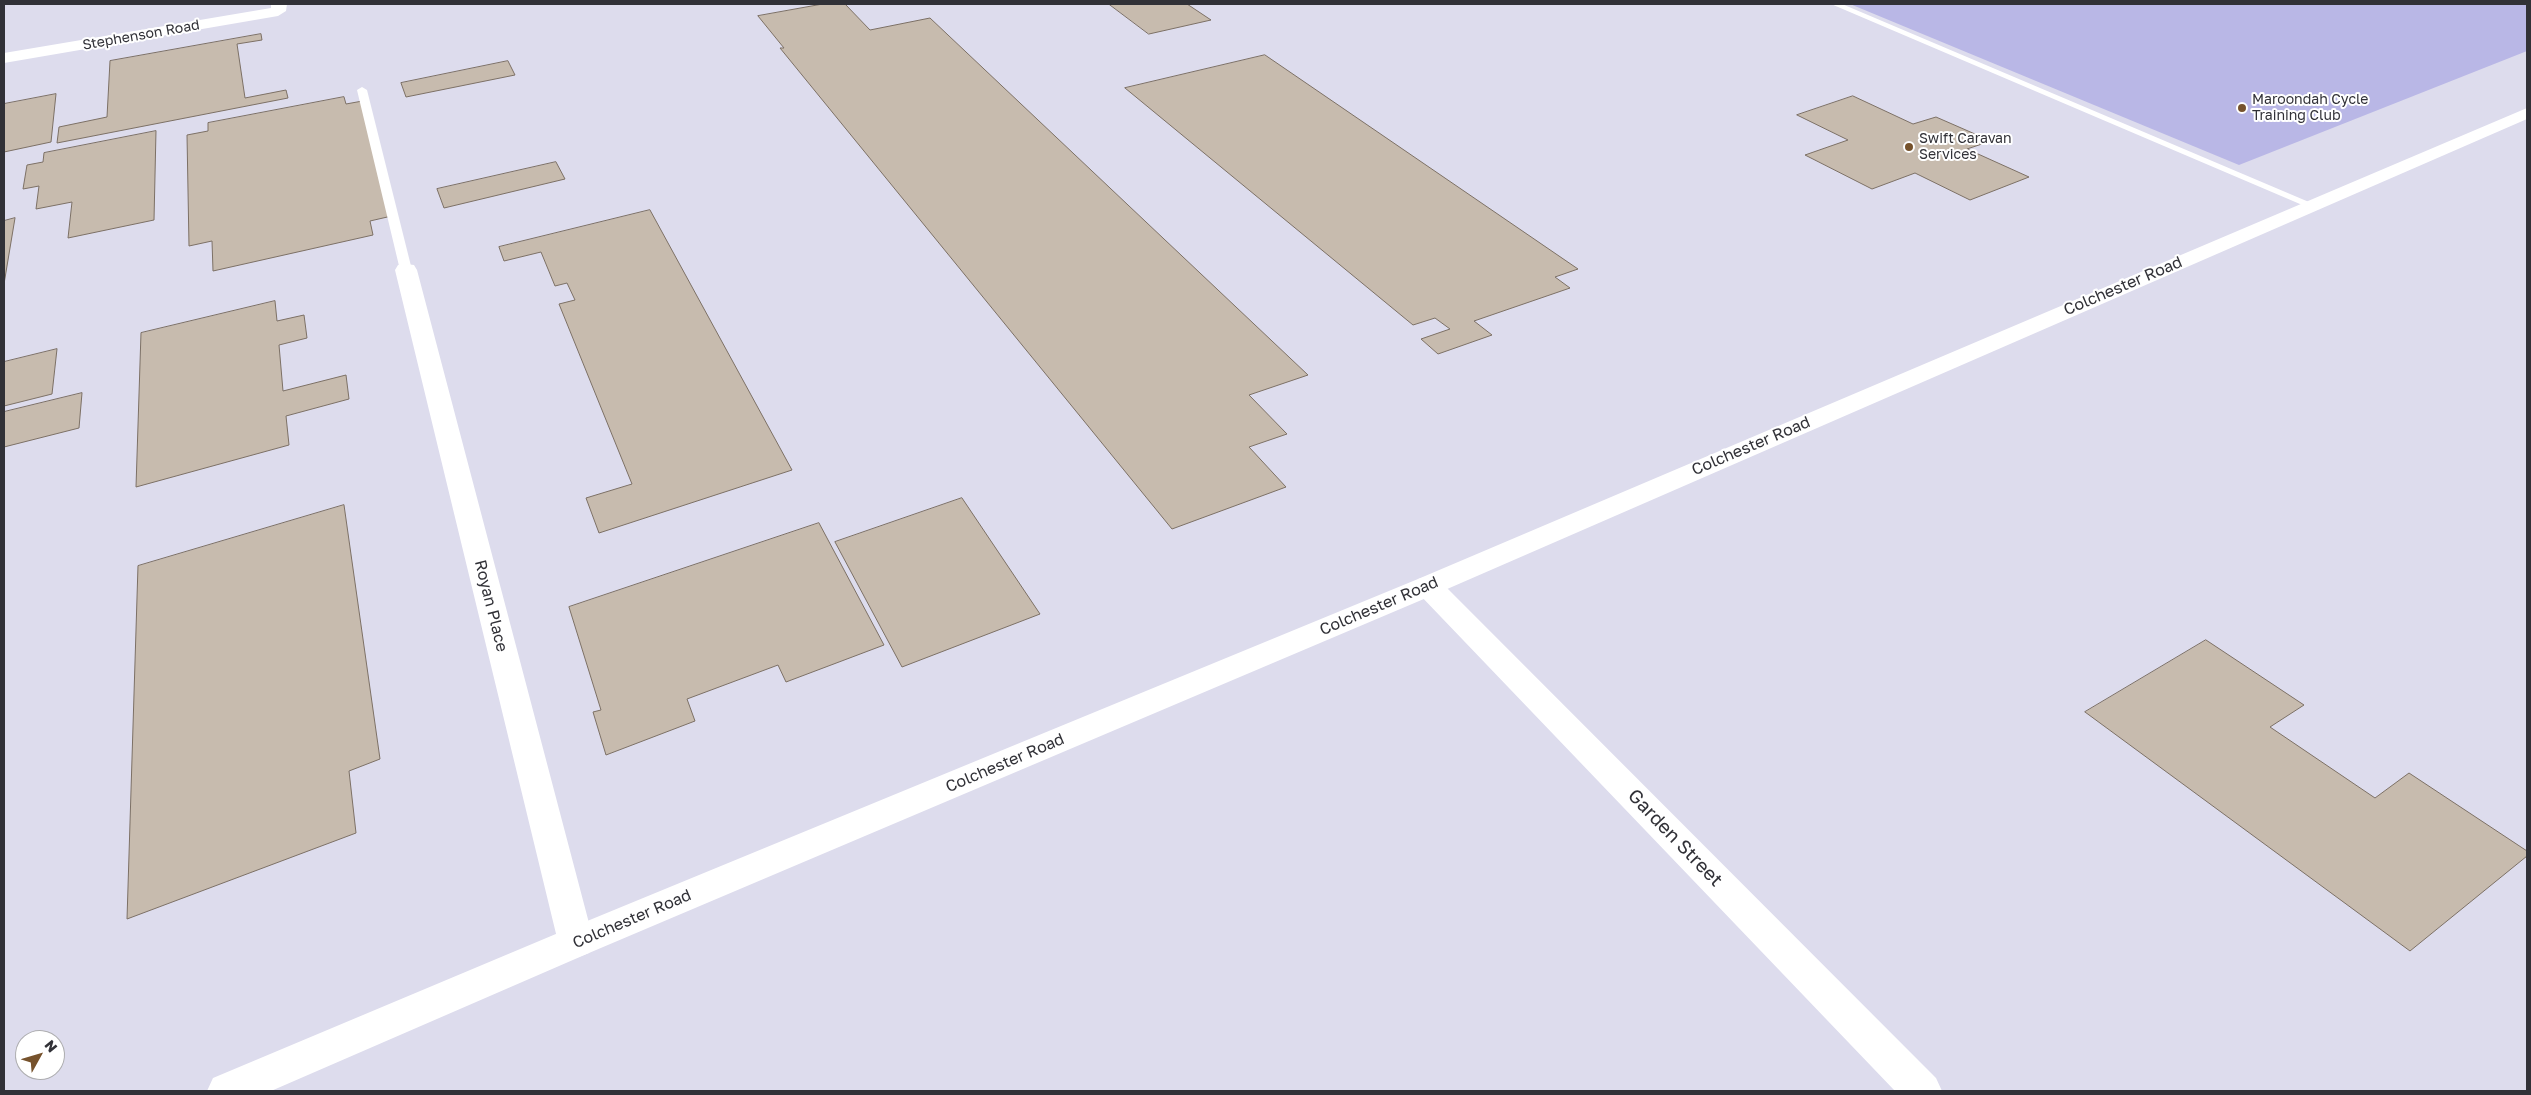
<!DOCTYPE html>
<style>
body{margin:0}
#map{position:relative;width:2531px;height:1095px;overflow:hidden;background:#dddced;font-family:"Golos Text",sans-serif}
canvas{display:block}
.frame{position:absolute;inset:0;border:5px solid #313137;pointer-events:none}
.north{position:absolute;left:15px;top:1030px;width:50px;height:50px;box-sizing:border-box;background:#fff;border:1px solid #adadaf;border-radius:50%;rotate:51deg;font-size:14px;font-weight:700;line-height:20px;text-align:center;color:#313137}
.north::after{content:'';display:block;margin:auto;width:18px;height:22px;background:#76522c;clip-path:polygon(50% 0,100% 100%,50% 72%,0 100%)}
</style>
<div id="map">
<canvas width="2531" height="1095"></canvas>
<div class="frame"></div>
<div class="north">N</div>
</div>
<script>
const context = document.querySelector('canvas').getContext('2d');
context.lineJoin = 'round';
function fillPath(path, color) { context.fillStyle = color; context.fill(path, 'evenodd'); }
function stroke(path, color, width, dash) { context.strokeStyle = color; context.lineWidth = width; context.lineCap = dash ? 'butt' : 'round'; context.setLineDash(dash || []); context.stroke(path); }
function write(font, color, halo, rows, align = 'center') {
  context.font = font + ' "Golos Text",sans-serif'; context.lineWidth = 4; context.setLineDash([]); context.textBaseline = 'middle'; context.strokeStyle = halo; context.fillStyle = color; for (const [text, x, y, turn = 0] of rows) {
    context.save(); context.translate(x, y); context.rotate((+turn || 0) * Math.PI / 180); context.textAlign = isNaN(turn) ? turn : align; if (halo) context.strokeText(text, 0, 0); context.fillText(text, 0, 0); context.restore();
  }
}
fillPath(new Path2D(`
 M 1850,4 L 2527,4 L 2527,51 L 2239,165 Z`), '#b9b7e6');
const building = new Path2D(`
 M 823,4 L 845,4 L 870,30 L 930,18 L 1308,375 L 1249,395 L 1287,434 L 1249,447 L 1286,487 L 1172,529 L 780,48 L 784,48 L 758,16 Z
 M 1109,4 L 1187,4 L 1211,20 L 1149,34 Z
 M 261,34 L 262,40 L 237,44 L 245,98 L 286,90 L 288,98 L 57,143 L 59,127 L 107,117 L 110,61 Z
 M 1265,55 L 1578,269 L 1555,277 L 1570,288 L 1474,321 L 1492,335 L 1438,354 L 1421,339 L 1450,329 L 1435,318 L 1413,325 L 1125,88 Z
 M 508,61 L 515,75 L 406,97 L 401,83 Z
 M 56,94 L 51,142 L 4,152 L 4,104 Z
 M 1853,96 L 1913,124 L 1936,117 L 1991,141 L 1967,149 L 2029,177 L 1970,200 L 1915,173 L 1872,189 L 1805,155 L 1848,140 L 1797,115 Z
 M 344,97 L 346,104 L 368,100 L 396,215 L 370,221 L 373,235 L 213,271 L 212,241 L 189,246 L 187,135 L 208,131 L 208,123 Z
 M 156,131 L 154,220 L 68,238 L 72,202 L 36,209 L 39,186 L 23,189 L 27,165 L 43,162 L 44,153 Z
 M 556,162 L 565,179 L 444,208 L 437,189 Z
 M 650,210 L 792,470 L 599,533 L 586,498 L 632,484 L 559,304 L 575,300 L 567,283 L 555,286 L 541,252 L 504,261 L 499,247 Z
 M 15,218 L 4,284 L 4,221 Z
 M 275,301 L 277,321 L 304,315 L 307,338 L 279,345 L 283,391 L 346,375 L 349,399 L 286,416 L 289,445 L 136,487 L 141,333 Z
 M 57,349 L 52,394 L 4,406 L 4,362 Z
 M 82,393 L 79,428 L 4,447 L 4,412 Z
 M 962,498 L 1040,614 L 902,667 L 835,542 Z
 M 344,505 L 380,759 L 349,771 L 356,833 L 127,919 L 138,566 Z
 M 819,523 L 884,645 L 786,682 L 778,665 L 687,699 L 695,721 L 606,755 L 593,712 L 601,710 L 569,607 Z
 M 2206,640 L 2304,705 L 2270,727 L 2375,798 L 2409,773 L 2527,851 L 2527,856 L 2410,951 L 2085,712 Z`);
fillPath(building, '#c7bbae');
stroke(building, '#7c7065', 1);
fillPath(new Path2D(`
 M 1831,4 L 1842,4 L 2316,205 L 2315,207 L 2307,207 Z
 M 362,87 L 367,90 L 412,270 L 406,273 L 400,270 L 357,90 Z`), '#fff');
fillPath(new Path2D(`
 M 271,4 L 287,4 L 286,11 L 278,16 L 4,63 L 4,53 L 271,8 Z
 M 406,264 L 414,265 L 417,270 L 594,942 L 589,953 L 576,958 L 563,953 L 558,942 L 395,270 L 398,265 Z
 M 1428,576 L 1438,579 L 1936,1078 L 1942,1091 L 1895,1091 L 1418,593 L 1414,586 L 1418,579 Z`), '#fff');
fillPath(new Path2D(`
 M 2527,108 L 2527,119 L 1438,593 L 589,953 L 271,1091 L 207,1091 L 213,1078 L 563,931 L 1418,579 Z`), '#fff');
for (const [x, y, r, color] of [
 [2242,108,5,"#76522c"],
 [1909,147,5,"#76522c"]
]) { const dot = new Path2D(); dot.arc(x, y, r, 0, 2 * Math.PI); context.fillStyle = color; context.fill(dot); stroke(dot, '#fff', 2); }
write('14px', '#313137', '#fff', [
 ["Stephenson Road",141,35,-10]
]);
write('14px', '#313137', '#fff', [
 ["Maroondah Cycle",2252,100],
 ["Training Club",2252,116],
 ["Swift Caravan",1919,139],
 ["Services",1919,155]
], 'left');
write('16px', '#313137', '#fff', [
 ["Colchester Road",2123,286,-23],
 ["Colchester Road",1751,446,-23],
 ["Royan Place",491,606,76],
 ["Colchester Road",1379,606,-23],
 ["Colchester Road",1005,763,-23],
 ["Colchester Road",632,919,-23]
]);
write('19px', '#313137', '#fff', [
 ["Garden Street",1675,838,46]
]);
</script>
